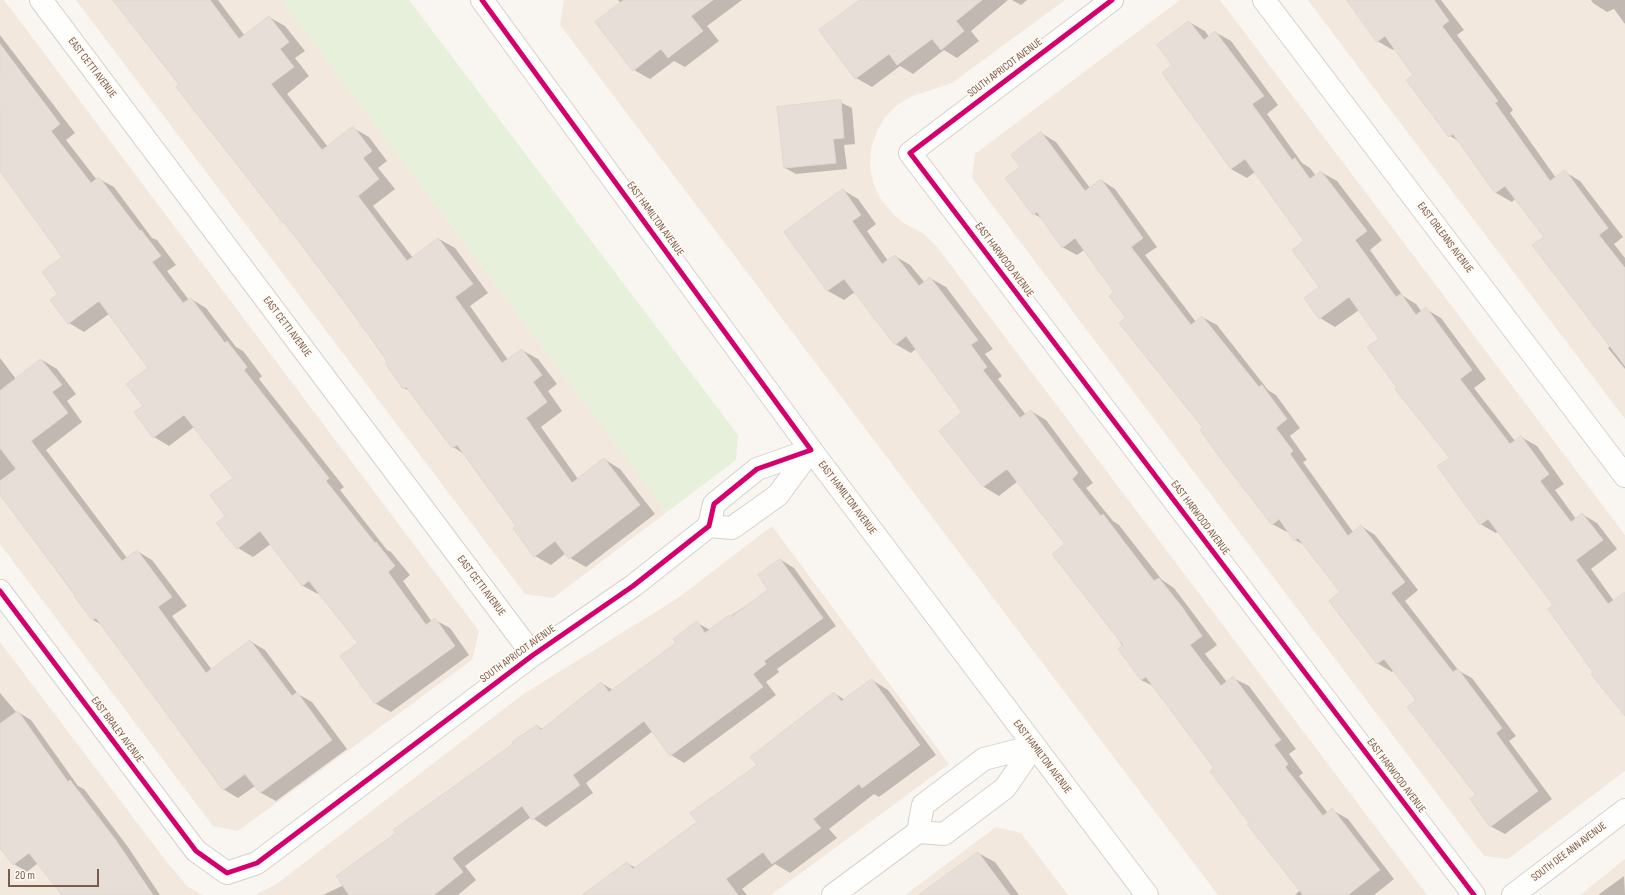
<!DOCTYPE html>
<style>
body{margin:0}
#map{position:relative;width:1625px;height:895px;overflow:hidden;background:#f9f5f0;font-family:"Sofia Sans Condensed",sans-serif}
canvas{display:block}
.scale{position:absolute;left:8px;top:869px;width:91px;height:18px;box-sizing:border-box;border:2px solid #7a5c4d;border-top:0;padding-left:5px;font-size:12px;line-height:14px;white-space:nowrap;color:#7a5c4d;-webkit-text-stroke:3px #fffaf3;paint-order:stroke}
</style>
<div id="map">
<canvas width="1625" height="895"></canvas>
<div class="scale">20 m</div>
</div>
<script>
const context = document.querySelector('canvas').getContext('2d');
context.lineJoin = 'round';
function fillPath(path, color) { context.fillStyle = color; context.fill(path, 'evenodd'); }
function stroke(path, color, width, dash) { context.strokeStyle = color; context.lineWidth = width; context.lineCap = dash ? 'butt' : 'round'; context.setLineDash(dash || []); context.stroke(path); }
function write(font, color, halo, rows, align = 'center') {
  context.font = font + ' "Sofia Sans Condensed",sans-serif'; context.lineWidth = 3.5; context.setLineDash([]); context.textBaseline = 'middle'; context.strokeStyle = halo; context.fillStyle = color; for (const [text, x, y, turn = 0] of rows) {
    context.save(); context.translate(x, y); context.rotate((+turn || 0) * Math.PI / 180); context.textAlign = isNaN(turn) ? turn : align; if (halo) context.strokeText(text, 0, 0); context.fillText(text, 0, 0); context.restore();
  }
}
fillPath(new Path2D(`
 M 0,0 L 4,0 L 479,631 L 472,660 L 238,831 L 213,826 L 0,544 Z
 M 76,0 L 281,0 L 667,512 L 553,598 L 525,594 Z
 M 564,0 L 1065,0 L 952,83 L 910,97 L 896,106 L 885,117 L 877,131 L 871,148 L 870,166 L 873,182 L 880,198 L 891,212 L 902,222 L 924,234 L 937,247 L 1427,895 L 1218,895 L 560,25 Z
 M 1180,0 L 1220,0 L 1625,535 L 1625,771 L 1508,859 L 1484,856 L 972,178 L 975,154 Z
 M 1308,0 L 1625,0 L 1625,419 L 1383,100 Z
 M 772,526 L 949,764 L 771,895 L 255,895 L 278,883 L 522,695 L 678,598 Z
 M 0,642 L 166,861 L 188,887 L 203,895 L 0,895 Z
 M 996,827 L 1021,833 L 1068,895 L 905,895 Z
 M 1625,859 L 1625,895 L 1580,895 Z`), '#f2e8de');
fillPath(new Path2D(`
 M 281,0 L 409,0 L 738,435 L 736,460 L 667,512 Z`), '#e7f0db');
fillPath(new Path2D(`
 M 114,0 L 218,0 L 245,36 L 269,17 L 285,26 L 305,51 L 295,58 L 309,76 L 287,94 L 328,147 L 353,128 L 369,137 L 387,161 L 378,168 L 395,189 L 373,206 L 413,258 L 439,239 L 455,248 L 488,293 L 470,306 L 508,360 L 522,350 L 538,359 L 557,384 L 548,391 L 562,411 L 541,427 L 578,479 L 604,459 L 620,469 L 655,514 L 586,567 L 570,558 L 566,553 L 551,565 L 535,556 L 517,526 L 464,454 L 453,447 L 413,393 L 404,388 L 388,362 L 347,304 Z
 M 618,0 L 742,0 L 707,26 L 719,41 L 685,67 L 674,61 L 650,79 L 634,70 L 621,3 Z
 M 862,0 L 1008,0 L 971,31 L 979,41 L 957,58 L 944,50 L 913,74 L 900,66 L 872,87 L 856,78 L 821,31 Z
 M 1012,0 L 1027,0 L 1021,5 Z
 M 1348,0 L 1441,0 L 1464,30 L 1457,35 L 1513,110 L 1510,113 L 1556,178 L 1565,172 L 1580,181 L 1623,237 L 1614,244 L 1625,258 L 1625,369 L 1608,348 L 1610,346 L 1545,237 L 1516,198 L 1512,202 L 1496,193 L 1459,141 L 1450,136 L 1414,75 L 1395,48 L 1393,50 L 1377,41 Z
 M 1591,0 L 1625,0 L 1625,24 L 1614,9 L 1607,12 L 1593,3 Z
 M 1189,22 L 1205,31 L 1209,37 L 1215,32 L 1231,41 L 1278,105 L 1267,114 L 1302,163 L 1310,168 L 1316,176 L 1321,172 L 1337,181 L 1382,240 L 1370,250 L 1403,296 L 1416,304 L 1422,312 L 1426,309 L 1441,318 L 1486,379 L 1474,388 L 1515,441 L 1521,437 L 1537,446 L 1564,484 L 1555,490 L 1576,519 L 1582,514 L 1597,523 L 1617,549 L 1591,569 L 1614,601 L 1625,593 L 1625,715 L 1594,672 L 1555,605 L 1498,531 L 1496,533 L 1480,524 L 1451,458 L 1398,388 L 1381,339 L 1359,310 L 1335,327 L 1320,318 L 1321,287 L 1306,241 L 1255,172 L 1247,178 L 1231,169 L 1164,73 L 1174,65 Z
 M 0,35 L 75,133 L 66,140 L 97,180 L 99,179 L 114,187 L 152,238 L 157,240 L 176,265 L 167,271 L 189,300 L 191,299 L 206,308 L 236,347 L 243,351 L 262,376 L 259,379 L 344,487 L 340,490 L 387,550 L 391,552 L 410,575 L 403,581 L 432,622 L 435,620 L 450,628 L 469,655 L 391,712 L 376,704 L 342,656 L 359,643 L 319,593 L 318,594 L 303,586 L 271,544 L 253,557 L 238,548 L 227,516 L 234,478 L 194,427 L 169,446 L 154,437 L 144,406 L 149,368 L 109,314 L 84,332 L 69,323 L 64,257 L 0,169 Z
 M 840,102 L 852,108 L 855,144 L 844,145 L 847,169 L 796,174 L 785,168 Z
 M 1041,133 L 1056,142 L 1090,188 L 1101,180 L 1115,189 L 1157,247 L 1145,255 L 1196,322 L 1202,317 L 1217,325 L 1268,390 L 1276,395 L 1300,428 L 1290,436 L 1307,460 L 1303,462 L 1353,532 L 1361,526 L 1375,535 L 1418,590 L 1405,601 L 1459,671 L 1472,678 L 1516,736 L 1509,741 L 1552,799 L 1505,834 L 1490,826 L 1477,795 L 1418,700 L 1394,670 L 1392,672 L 1377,663 L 1342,592 L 1306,546 L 1295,540 L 1289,531 L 1287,532 L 1272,524 L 1128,318 L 1116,292 L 1084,250 L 1077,255 L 1062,247 L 1043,219 L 1034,214 L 1022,168 Z
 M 843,190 L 858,199 L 876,224 L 867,231 L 888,261 L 895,256 L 910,265 L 925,283 L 930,278 L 946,287 L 993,349 L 985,354 L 1002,376 L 998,379 L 1026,415 L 1031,411 L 1046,420 L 1093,483 L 1086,488 L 1113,521 L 1119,525 L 1162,580 L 1174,588 L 1217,645 L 1205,654 L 1227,682 L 1233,678 L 1249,686 L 1296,749 L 1289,754 L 1303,773 L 1299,776 L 1328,813 L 1332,810 L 1348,819 L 1394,879 L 1374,895 L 1295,895 L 1300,890 L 1250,823 L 1215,769 L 1155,687 L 1141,680 L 1066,544 L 1018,481 L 999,496 L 984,487 L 941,431 L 964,413 L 917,348 L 911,353 L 895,344 L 855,292 L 844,300 L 828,291 L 785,232 Z
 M 0,358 L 16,379 L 42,360 L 57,369 L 76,394 L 67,401 L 82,422 L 46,450 L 127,558 L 137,551 L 152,560 L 187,606 L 172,616 L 212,670 L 250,641 L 265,650 L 298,694 L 312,702 L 347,749 L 276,801 L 261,793 L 255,786 L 238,798 L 223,789 L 102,625 L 93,620 L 0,493 Z
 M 781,560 L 794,568 L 836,626 L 777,669 L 779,672 L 766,682 L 776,695 L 684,763 L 671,755 L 653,731 L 586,783 L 593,793 L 546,827 L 531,817 L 465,866 L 476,880 L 458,895 L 323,895 L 344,885 L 537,726 L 543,729 L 601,683 L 613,690 L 677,643 L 697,623 L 710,630 L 769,590 Z
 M 872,680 L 888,690 L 936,755 L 879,797 L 874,794 L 829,829 L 837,838 L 790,873 L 775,864 L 742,889 L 747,895 L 583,895 L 627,863 L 636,868 L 698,822 L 834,693 L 845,700 Z
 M 0,693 L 17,713 L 18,712 L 31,720 L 78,786 L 84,789 L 128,847 L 160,895 L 63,895 L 38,863 L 27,872 L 14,864 L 0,847 Z
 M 978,853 L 995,862 L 1019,895 L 921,895 Z
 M 1624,876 L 1625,895 L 1598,895 Z`), '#0003');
const building = new Path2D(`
 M 113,0 L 210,0 L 239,39 L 269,16 L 289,42 L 280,49 L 294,67 L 271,84 L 322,150 L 353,126 L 372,151 L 363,158 L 379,179 L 358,196 L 407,261 L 438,238 L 473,284 L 455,297 L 502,363 L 522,349 L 542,375 L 533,382 L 547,402 L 526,418 L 572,483 L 604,458 L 640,505 L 569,559 L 555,541 L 534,557 L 513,528 L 516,526 L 457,445 L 452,448 L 406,387 L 403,389 L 385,363 L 387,361 L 347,305 L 284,222 L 283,223 L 176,87 L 179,85 Z
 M 624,0 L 713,0 L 691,16 L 703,31 L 668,58 L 661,49 L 633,71 L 595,22 Z
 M 860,0 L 982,0 L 956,21 L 964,31 L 941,50 L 932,39 L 897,65 L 889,54 L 855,79 L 819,30 Z
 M 1347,0 L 1434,0 L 1449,21 L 1442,26 L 1498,101 L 1495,103 L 1550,181 L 1565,170 L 1608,228 L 1599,235 L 1625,268 L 1625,366 L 1532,245 L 1544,237 L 1505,186 L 1495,193 L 1453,134 L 1449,137 L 1406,80 L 1413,75 L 1385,36 L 1377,42 Z
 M 1189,21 L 1204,40 L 1215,31 L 1264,96 L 1252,104 L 1292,160 L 1295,158 L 1310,179 L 1321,171 L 1367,231 L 1355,240 L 1396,297 L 1401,294 L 1416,315 L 1426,307 L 1472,370 L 1460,379 L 1510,444 L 1521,436 L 1549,474 L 1540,481 L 1571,522 L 1582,513 L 1603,540 L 1576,560 L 1608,604 L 1625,592 L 1625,716 L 1591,674 L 1593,672 L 1548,609 L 1553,605 L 1488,519 L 1480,525 L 1437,466 L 1450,458 L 1395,389 L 1397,388 L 1367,347 L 1379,339 L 1349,297 L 1319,319 L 1304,298 L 1319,287 L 1292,250 L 1304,241 L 1245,159 L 1231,169 L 1162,73 L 1172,65 L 1157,45 Z
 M 0,44 L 60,124 L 51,131 L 91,183 L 99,177 L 140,231 L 141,230 L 161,256 L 152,262 L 183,303 L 191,298 L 225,343 L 227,341 L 247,367 L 244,370 L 329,478 L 326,481 L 375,543 L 376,542 L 395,566 L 388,572 L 426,625 L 435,618 L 455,646 L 375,704 L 340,656 L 358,643 L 309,581 L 302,586 L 260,531 L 237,549 L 216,523 L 225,516 L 210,495 L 233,478 L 184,415 L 153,438 L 134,412 L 143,406 L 126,384 L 148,368 L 99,301 L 68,324 L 50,300 L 58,294 L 42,272 L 62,257 L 0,171 Z
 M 841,100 L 844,138 L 833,139 L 836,163 L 784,168 L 777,107 Z
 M 1041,132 L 1085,191 L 1101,179 L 1143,238 L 1131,247 L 1191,325 L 1202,316 L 1259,387 L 1262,385 L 1287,419 L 1276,428 L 1293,451 L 1290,454 L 1348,536 L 1361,525 L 1405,582 L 1391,593 L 1453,672 L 1458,669 L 1502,728 L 1496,733 L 1538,791 L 1490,827 L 1470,799 L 1476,795 L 1407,707 L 1416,700 L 1384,659 L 1377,664 L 1329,601 L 1340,592 L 1298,538 L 1294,541 L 1279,519 L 1272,525 L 1221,459 L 1200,430 L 1203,428 L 1119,323 L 1126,318 L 1109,296 L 1114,292 L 1075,238 L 1062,248 L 1037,212 L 1033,215 L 1005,178 L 1020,167 L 1011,155 Z
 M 843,189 L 861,215 L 852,221 L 882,264 L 895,255 L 919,286 L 930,277 L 978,340 L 971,345 L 987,367 L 983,370 L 1020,418 L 1031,410 L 1078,473 L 1072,479 L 1101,516 L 1103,514 L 1154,581 L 1159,578 L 1182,607 L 1202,636 L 1190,645 L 1221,686 L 1233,676 L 1281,740 L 1274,745 L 1288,764 L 1285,767 L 1323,816 L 1332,808 L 1380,870 L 1348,895 L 1303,895 L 1247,824 L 1249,823 L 1210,771 L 1214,768 L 1146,677 L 1141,680 L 1118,649 L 1123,645 L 1052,554 L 1065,544 L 1007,469 L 983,487 L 939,431 L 962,412 L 906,336 L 895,345 L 844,279 L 827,291 L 784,232 Z
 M 41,359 L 62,385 L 52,392 L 68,413 L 31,441 L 122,561 L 137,550 L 172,597 L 158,607 L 206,673 L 250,640 L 292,696 L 297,692 L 332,740 L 260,793 L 245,774 L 223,790 L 96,618 L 92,620 L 74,596 L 75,595 L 0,495 L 0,481 L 16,469 L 0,448 L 0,391 Z
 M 780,559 L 823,618 L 764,661 L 766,664 L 753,674 L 763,687 L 670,756 L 644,721 L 573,775 L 580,785 L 532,820 L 522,806 L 452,858 L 463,872 L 434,895 L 349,895 L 336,876 L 396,833 L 393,830 L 513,744 L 512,742 L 537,725 L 541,730 L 601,682 L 609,692 L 676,643 L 673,639 L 697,621 L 705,633 L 729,615 L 731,617 L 768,590 L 758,575 Z
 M 872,679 L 920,745 L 862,788 L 859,784 L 813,819 L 821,828 L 772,864 L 763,852 L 726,879 L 738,895 L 582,895 L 627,862 L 633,869 L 697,822 L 690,813 L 757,765 L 750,757 L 834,692 L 841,701 Z
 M 18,711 L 68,782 L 70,780 L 115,839 L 153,895 L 62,895 L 29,853 L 13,865 L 0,848 L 0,724 Z
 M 978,852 L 1010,895 L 919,895 Z`);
fillPath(building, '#e6ded7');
stroke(building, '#e2d8d2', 1);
const minor = new Path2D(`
 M 41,0 L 533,655
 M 1112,0 L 910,153 L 1474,895
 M 1264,0 L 1625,476
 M 709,526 L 732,528 L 778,495 L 811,450
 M 0,591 L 196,851 L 227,873 L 257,863 L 533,655 L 633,586 L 709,526 L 714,504 L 757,469 L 811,450
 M 918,832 L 944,834 L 1005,788 L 1034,746
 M 833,895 L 918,832 L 923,805 L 984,759 L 1034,746
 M 1513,895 L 1625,810`);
const tertiary = new Path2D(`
 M 482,0 L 811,450 L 1147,895`);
stroke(minor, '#d7d1cb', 24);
stroke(tertiary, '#d7d1cb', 24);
stroke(minor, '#fefefd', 22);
stroke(tertiary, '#fefefd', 22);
stroke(new Path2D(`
 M 1112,0 L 910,153 L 1474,895
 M 0,591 L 196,851 L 227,873 L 257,863 L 533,655 L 633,586 L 709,526 L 714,504 L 757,469 L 811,450 L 482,0`), '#d6006c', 5);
write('11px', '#7a5c4d', '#fffaf3', [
 ["EAST CETTI AVENUE",92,68,53],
 ["SOUTH APRICOT AVENUE",1005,68,-37],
 ["EAST HAMILTON AVENUE",655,219,54],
 ["EAST ORLEANS AVENUE",1445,238,53],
 ["EAST HARWOOD AVENUE",1004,260,53],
 ["EAST CETTI AVENUE",287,327,53],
 ["EAST HAMILTON AVENUE",847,498,53],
 ["EAST HARWOOD AVENUE",1200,518,53],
 ["EAST CETTI AVENUE",481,586,53],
 ["SOUTH APRICOT AVENUE",518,654,-36],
 ["EAST BRALEY AVENUE",117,730,53],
 ["EAST HAMILTON AVENUE",1042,757,53],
 ["EAST HARWOOD AVENUE",1396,776,53],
 ["SOUTH DEE ANN AVENUE",1569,852,-37]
]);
</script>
